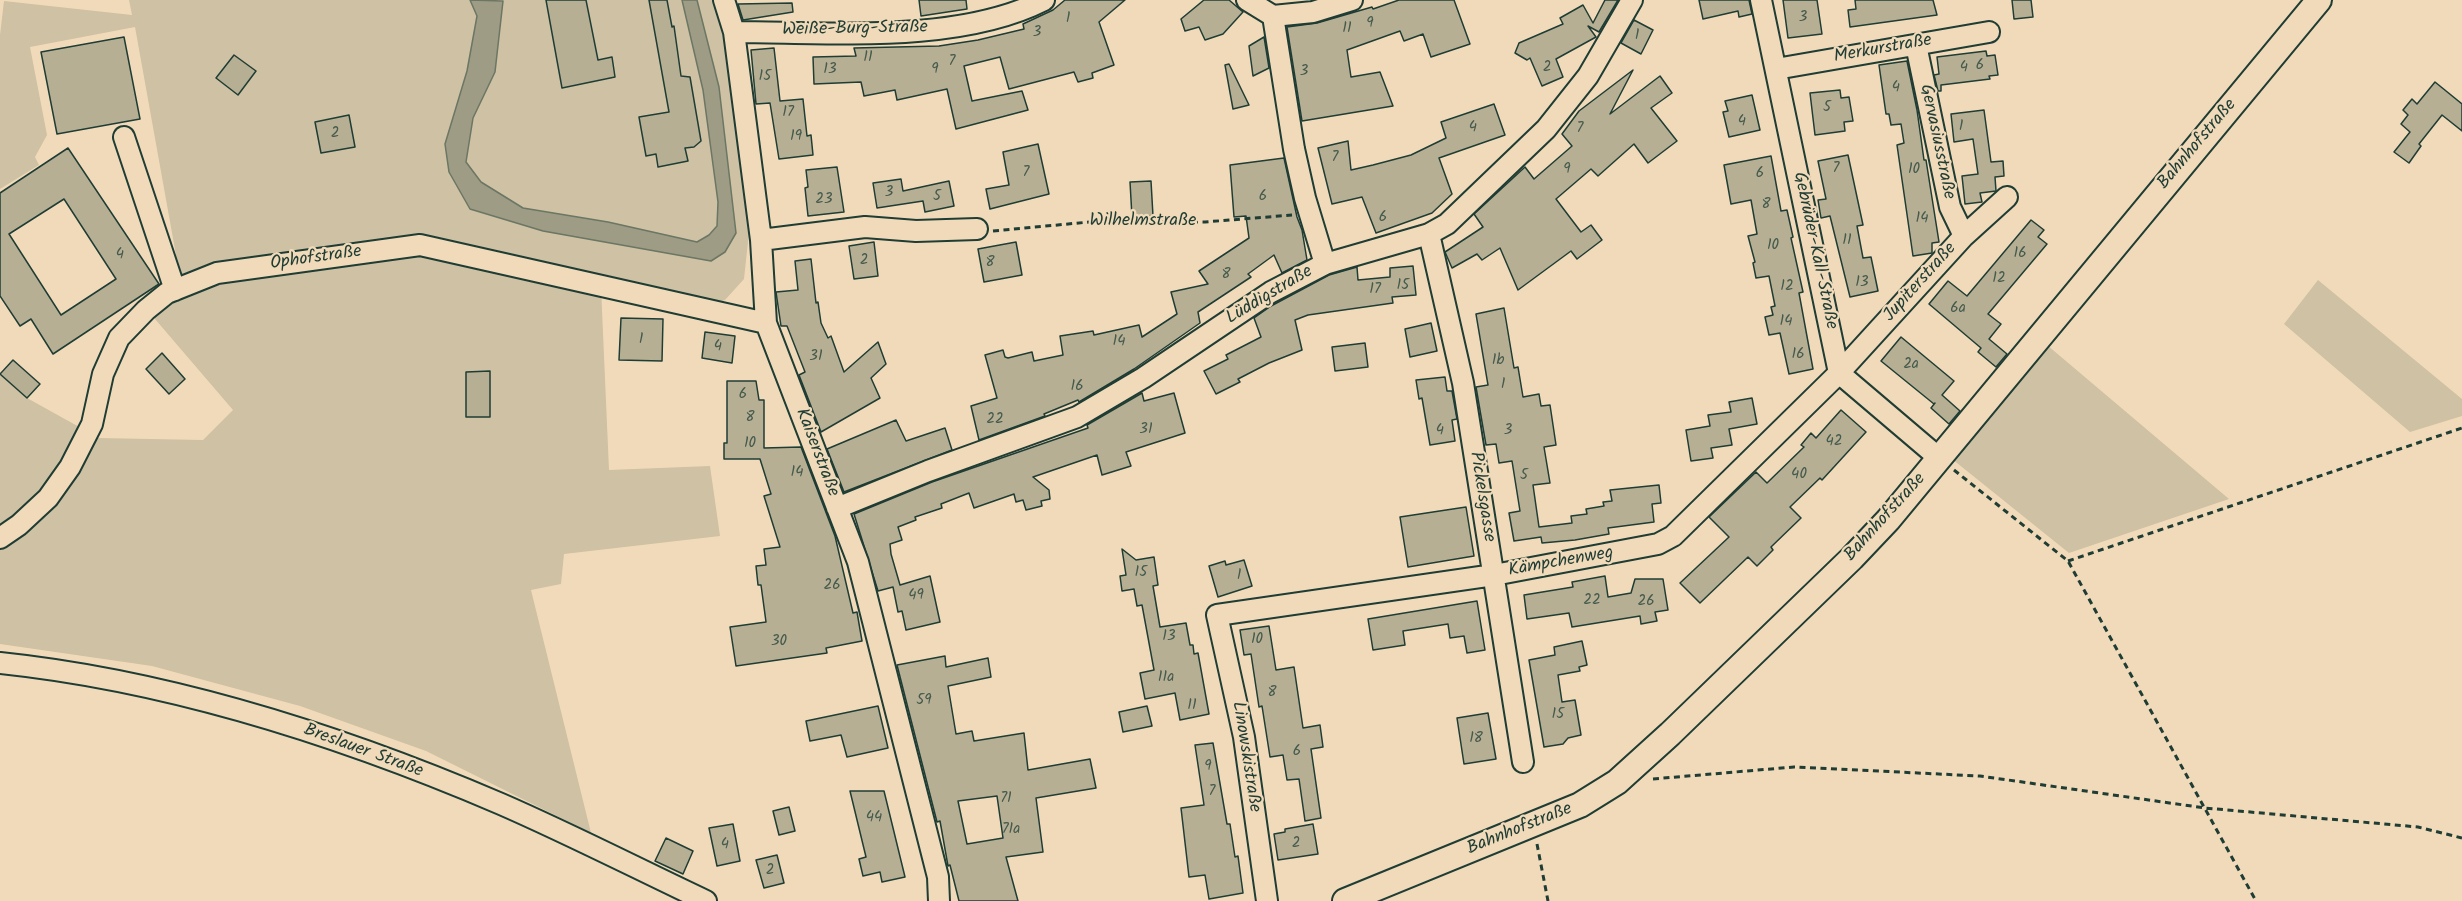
<!DOCTYPE html>
<meta charset="utf-8">
<style>
body{margin:0}
canvas{display:block;background:#f1dab9}
</style>
<canvas width="2462" height="901"></canvas>
<script>
const context = document.querySelector('canvas').getContext('2d');
context.lineJoin = 'round';
function fillPath(path, color) { context.fillStyle = color; context.fill(path, 'evenodd'); }
function stroke(path, color, width, dash) { context.strokeStyle = color; context.lineWidth = width; context.lineCap = dash ? 'butt' : 'round'; context.setLineDash(dash || []); context.stroke(path); }
function write(font, color, halo, rows, align = 'center') {
  context.font = font + ' Kalam,sans-serif'; context.lineWidth = 4.5; context.setLineDash([]); context.textBaseline = 'middle'; context.strokeStyle = halo; context.fillStyle = color; for (const [text, x, y, turn = 0] of rows) {
    context.save(); context.translate(x, y); context.rotate((+turn || 0) * Math.PI / 180); context.textAlign = isNaN(turn) ? turn : align; if (halo) context.strokeText(text, 0, 0); context.fillText(text, 0, 0); context.restore();
  }
}
fillPath(new Path2D(`
 M 129,0 L 470,0 L 477,16 L 467,71 L 445,144 L 470,208 L 543,231 L 711,261 L 736,233 L 719,87 L 697,0 L 716,0 L 727,31 L 751,214 L 744,279 L 725,300 L 718,302 L 601,287 L 609,470 L 710,466 L 720,536 L 564,554 L 561,584 L 531,590 L 591,833 L 426,751 L 300,706 L 152,666 L 0,644 L 0,547 L 93,435 L 98,438 L 203,440 L 233,410 L 143,305 L 173,285 L 176,255 L 135,27 L 30,47 L 47,135 L 35,157 L 39,165 L 0,189 L 0,35 L 4,1 L 132,15 Z
 M 502,0 L 682,0 L 703,90 L 718,202 L 717,226 L 709,235 L 697,242 L 608,222 L 523,208 L 481,182 L 466,162 L 473,118 L 495,72 Z
 M 2318,280 L 2462,399 L 2462,416 L 2410,432 L 2284,324 Z
 M 2047,345 L 2229,499 L 2069,553 L 1952,459 Z
 M 0,374 L 27,398 L 81,428 L 65,463 L 42,494 L 0,529 Z`), '#cfc1a3');
const water = new Path2D(`
 M 470,0 L 503,1 L 495,72 L 473,118 L 466,162 L 481,182 L 523,208 L 608,222 L 697,242 L 709,235 L 717,226 L 718,202 L 703,90 L 682,0 L 697,0 L 719,87 L 736,233 L 725,252 L 711,261 L 543,231 L 470,209 L 449,172 L 445,144 L 467,71 L 477,16 Z`);
fillPath(water, '#9e9c84');
stroke(water, '#6b7664', 1.5);
const building = new Path2D(`
 M 546,0 L 586,0 L 598,60 L 612,57 L 615,77 L 562,88 Z
 M 649,0 L 667,0 L 672,27 L 674,26 L 681,76 L 690,77 L 701,141 L 694,147 L 685,148 L 688,161 L 658,167 L 656,154 L 646,156 L 639,117 L 669,112 Z
 M 919,0 L 966,0 L 967,9 L 921,16 Z
 M 1065,0 L 1125,0 L 1099,22 L 1114,65 L 1092,73 L 1093,78 L 1078,82 L 1074,72 L 1009,89 L 1000,57 L 964,66 L 972,101 L 1022,91 L 1028,110 L 956,129 L 947,89 L 897,100 L 895,90 L 864,96 L 861,82 L 814,84 L 813,57 L 856,56 L 854,48 L 939,46 L 978,40 L 1024,29 L 1023,24 L 1053,10 Z
 M 1204,0 L 1229,0 L 1243,12 L 1223,34 L 1205,40 L 1199,27 L 1185,31 L 1181,19 Z
 M 1399,0 L 1454,0 L 1470,44 L 1431,57 L 1423,34 L 1404,41 L 1400,31 L 1347,50 L 1351,77 L 1380,72 L 1393,106 L 1302,121 L 1287,27 L 1317,23 L 1372,7 L 1373,9 Z
 M 1605,0 L 1618,0 L 1599,32 L 1588,26 L 1596,37 L 1556,59 L 1563,77 L 1542,86 L 1530,58 L 1527,60 L 1515,53 L 1519,43 L 1563,24 L 1560,18 L 1583,5 L 1593,23 Z
 M 1699,0 L 1749,0 L 1752,14 L 1739,17 L 1738,11 L 1703,19 Z
 M 1783,0 L 1817,0 L 1822,34 L 1788,38 Z
 M 1855,0 L 1933,0 L 1937,15 L 1850,27 L 1848,10 L 1856,9 Z
 M 2012,0 L 2031,0 L 2033,17 L 2014,19 Z
 M 792,3 L 793,12 L 743,20 L 738,4 Z
 M 1634,20 L 1653,30 L 1641,54 L 1621,43 Z
 M 124,37 L 140,119 L 57,134 L 41,52 Z
 M 1264,37 L 1269,68 L 1253,76 L 1249,46 Z
 M 774,48 L 780,101 L 803,99 L 807,136 L 811,135 L 813,155 L 779,159 L 770,103 L 756,104 L 751,50 Z
 M 1986,51 L 1987,56 L 1995,55 L 1998,75 L 1989,76 L 1990,79 L 1941,85 L 1941,91 L 1938,91 L 1934,75 L 1939,74 L 1937,57 Z
 M 234,55 L 256,71 L 238,95 L 216,78 Z
 M 1907,61 L 1917,110 L 1924,160 L 1926,160 L 1939,242 L 1932,243 L 1932,253 L 1913,256 L 1897,145 L 1904,143 L 1901,124 L 1891,125 L 1889,114 L 1886,114 L 1879,65 Z
 M 1229,64 L 1249,105 L 1233,109 L 1225,65 Z
 M 1633,70 L 1610,114 L 1660,76 L 1672,93 L 1651,108 L 1677,141 L 1648,163 L 1634,144 L 1598,176 L 1591,169 L 1556,199 L 1581,232 L 1591,225 L 1602,240 L 1577,259 L 1571,251 L 1518,290 L 1500,248 L 1482,260 L 1477,254 L 1452,268 L 1445,252 L 1483,227 L 1474,214 L 1525,167 L 1534,179 L 1572,146 L 1562,134 L 1579,111 Z
 M 2435,82 L 2462,104 L 2462,131 L 2442,115 L 2419,144 L 2421,146 L 2409,163 L 2394,152 L 2410,132 L 2401,124 L 2408,115 L 2403,110 L 2412,99 L 2417,104 Z
 M 1840,90 L 1841,98 L 1849,97 L 1853,121 L 1844,122 L 1845,131 L 1815,135 L 1810,93 Z
 M 1752,95 L 1760,130 L 1729,137 L 1723,112 L 1728,111 L 1725,101 Z
 M 1494,104 L 1505,135 L 1439,158 L 1452,194 L 1432,213 L 1376,233 L 1362,197 L 1332,204 L 1318,148 L 1348,141 L 1351,170 L 1373,165 L 1411,155 L 1446,138 L 1441,122 Z
 M 1984,110 L 1991,162 L 2003,161 L 2004,176 L 1995,177 L 1996,191 L 1980,193 L 1982,202 L 1965,204 L 1962,176 L 1978,174 L 1973,139 L 1954,142 L 1951,114 Z
 M 349,115 L 355,147 L 321,153 L 315,122 Z
 M 1038,144 L 1049,194 L 990,209 L 986,189 L 1009,185 L 1003,152 Z
 M 68,148 L 159,284 L 53,354 L 31,319 L 20,326 L 0,296 L 0,193 ZM 64,199 L 116,279 L 61,315 L 9,234 Z
 M 1848,155 L 1863,225 L 1857,226 L 1863,258 L 1871,257 L 1878,291 L 1850,297 L 1830,216 L 1821,218 L 1818,200 L 1826,199 L 1818,161 Z
 M 1771,156 L 1781,211 L 1787,210 L 1793,237 L 1791,238 L 1803,292 L 1799,293 L 1813,369 L 1789,374 L 1780,333 L 1769,335 L 1765,317 L 1773,315 L 1771,307 L 1775,306 L 1769,276 L 1756,278 L 1753,263 L 1755,262 L 1748,236 L 1757,234 L 1751,200 L 1731,204 L 1724,165 Z
 M 1284,158 L 1297,217 L 1302,230 L 1307,260 L 1282,273 L 1274,255 L 1248,274 L 1251,277 L 1198,312 L 1200,323 L 1134,369 L 1079,402 L 1078,400 L 1044,414 L 1045,416 L 979,440 L 971,406 L 997,398 L 985,355 L 1003,350 L 1005,357 L 1008,358 L 1032,352 L 1034,361 L 1063,355 L 1060,336 L 1093,331 L 1094,335 L 1139,325 L 1142,337 L 1177,314 L 1171,292 L 1208,284 L 1199,271 L 1249,238 L 1246,216 L 1234,217 L 1230,165 Z
 M 837,167 L 844,212 L 808,216 L 805,188 L 808,187 L 806,170 Z
 M 901,179 L 903,191 L 949,181 L 954,206 L 925,212 L 923,201 L 877,208 L 873,183 Z
 M 1151,181 L 1153,216 L 1132,217 L 1130,182 Z
 M 2031,220 L 2044,230 L 2038,237 L 2047,244 L 1988,314 L 2001,324 L 1989,339 L 2007,354 L 1996,367 L 1978,352 L 1981,348 L 1929,304 L 1948,281 L 1967,296 Z
 M 874,242 L 878,276 L 854,279 L 849,246 Z
 M 1016,242 L 1022,275 L 984,282 L 978,249 Z
 M 811,259 L 816,303 L 818,302 L 821,323 L 828,338 L 831,336 L 844,372 L 878,342 L 886,364 L 871,378 L 880,398 L 821,432 L 799,375 L 805,372 L 787,326 L 781,326 L 776,292 L 798,290 L 795,261 Z
 M 1413,266 L 1416,295 L 1392,297 L 1393,303 L 1308,315 L 1295,320 L 1302,350 L 1269,363 L 1238,379 L 1240,382 L 1216,394 L 1204,371 L 1228,359 L 1226,355 L 1261,337 L 1254,318 L 1271,306 L 1329,275 L 1357,267 L 1358,280 L 1390,277 L 1390,268 Z
 M 1504,308 L 1514,368 L 1518,367 L 1523,397 L 1539,394 L 1541,406 L 1550,405 L 1556,445 L 1544,447 L 1550,483 L 1533,485 L 1539,527 L 1572,523 L 1571,516 L 1587,514 L 1586,509 L 1604,506 L 1603,502 L 1612,501 L 1610,490 L 1659,485 L 1661,503 L 1652,504 L 1654,522 L 1608,528 L 1609,534 L 1575,540 L 1542,543 L 1541,537 L 1514,541 L 1509,513 L 1520,511 L 1512,461 L 1499,463 L 1496,444 L 1486,445 L 1476,387 L 1488,385 L 1476,314 Z
 M 621,318 L 663,319 L 662,361 L 619,360 Z
 M 1431,323 L 1437,351 L 1410,357 L 1405,329 Z
 M 705,332 L 735,336 L 732,363 L 702,358 Z
 M 1901,337 L 1954,381 L 1942,395 L 1960,411 L 1949,424 L 1931,408 L 1935,403 L 1934,404 L 1881,361 Z
 M 1365,343 L 1368,367 L 1335,371 L 1332,347 Z
 M 162,353 L 185,379 L 169,394 L 146,369 Z
 M 13,360 L 40,384 L 27,398 L 0,374 Z
 M 490,371 L 490,417 L 466,417 L 466,372 Z
 M 1445,377 L 1447,391 L 1452,391 L 1457,419 L 1452,420 L 1455,441 L 1430,445 L 1422,398 L 1419,399 L 1416,380 Z
 M 727,381 L 756,381 L 759,400 L 764,400 L 764,448 L 801,447 L 835,536 L 853,613 L 857,612 L 862,641 L 826,648 L 827,653 L 736,666 L 730,627 L 766,622 L 761,585 L 758,585 L 756,566 L 766,565 L 764,549 L 780,547 L 764,496 L 771,494 L 760,459 L 724,459 L 724,443 L 727,443 Z
 M 1142,393 L 1144,401 L 1174,393 L 1185,433 L 1126,452 L 1131,466 L 1102,475 L 1097,455 L 1033,477 L 1049,490 L 1050,499 L 1041,501 L 1042,506 L 1026,510 L 1023,500 L 1016,502 L 1014,494 L 974,508 L 969,493 L 941,504 L 942,508 L 915,517 L 916,520 L 898,527 L 902,540 L 890,544 L 891,554 L 900,585 L 930,576 L 940,622 L 906,630 L 902,611 L 898,612 L 893,587 L 878,591 L 854,514 L 932,482 L 1088,428 L 1087,425 Z
 M 1752,398 L 1757,424 L 1729,429 L 1732,445 L 1711,448 L 1713,458 L 1691,461 L 1686,430 L 1710,426 L 1708,415 L 1731,412 L 1729,402 Z
 M 1841,410 L 1866,432 L 1822,480 L 1820,478 L 1790,507 L 1801,518 L 1771,547 L 1773,550 L 1757,566 L 1748,557 L 1700,603 L 1680,583 L 1729,537 L 1709,517 L 1756,472 L 1767,483 L 1804,447 L 1801,445 L 1811,433 L 1816,438 Z
 M 896,420 L 906,441 L 945,428 L 952,450 L 844,492 L 827,449 Z
 M 1466,507 L 1474,556 L 1408,567 L 1400,517 Z
 M 1122,549 L 1136,560 L 1154,557 L 1158,585 L 1153,586 L 1160,627 L 1186,623 L 1190,645 L 1193,645 L 1194,654 L 1198,653 L 1209,714 L 1180,720 L 1175,693 L 1145,699 L 1140,673 L 1154,670 L 1142,605 L 1137,606 L 1134,589 L 1122,591 L 1120,576 L 1126,575 Z
 M 1244,560 L 1252,586 L 1218,597 L 1209,566 L 1225,561 L 1226,565 Z
 M 1605,576 L 1608,597 L 1631,593 L 1635,579 L 1663,579 L 1668,610 L 1655,612 L 1657,621 L 1641,624 L 1640,616 L 1572,627 L 1569,613 L 1527,619 L 1524,595 L 1573,587 L 1572,582 Z
 M 1477,601 L 1485,650 L 1467,653 L 1464,636 L 1450,638 L 1448,624 L 1403,631 L 1405,645 L 1373,650 L 1368,619 Z
 M 1269,626 L 1276,670 L 1294,667 L 1303,728 L 1320,725 L 1323,747 L 1311,749 L 1321,818 L 1305,821 L 1299,779 L 1287,780 L 1283,755 L 1270,757 L 1262,706 L 1259,707 L 1251,654 L 1244,655 L 1240,630 Z
 M 1582,641 L 1587,665 L 1579,667 L 1580,671 L 1558,675 L 1562,702 L 1575,700 L 1581,735 L 1568,738 L 1563,744 L 1544,747 L 1529,660 L 1555,655 L 1554,647 Z
 M 945,656 L 946,667 L 988,658 L 991,677 L 948,686 L 956,734 L 972,731 L 974,741 L 1024,733 L 1028,770 L 1090,759 L 1096,788 L 1036,798 L 1043,852 L 1006,857 L 1018,901 L 959,901 L 950,865 L 948,866 L 940,821 L 937,822 L 897,665 ZM 997,796 L 1003,838 L 967,844 L 958,801 Z
 M 878,706 L 888,748 L 847,757 L 841,735 L 810,741 L 806,721 Z
 M 1147,706 L 1152,726 L 1123,732 L 1119,712 Z
 M 1488,713 L 1496,759 L 1464,764 L 1457,718 Z
 M 1213,743 L 1227,824 L 1230,824 L 1235,857 L 1238,856 L 1243,893 L 1209,899 L 1205,875 L 1189,877 L 1181,808 L 1204,805 L 1195,745 Z
 M 850,791 L 884,791 L 905,877 L 882,882 L 880,872 L 863,876 L 859,859 L 866,857 Z
 M 789,807 L 795,831 L 779,835 L 773,811 Z
 M 733,824 L 740,861 L 717,866 L 709,828 Z
 M 1313,824 L 1318,854 L 1278,860 L 1274,834 L 1285,832 L 1285,829 Z
 M 666,838 L 693,851 L 683,874 L 655,861 Z
 M 777,855 L 784,883 L 764,888 L 756,860 Z`);
fillPath(building, '#b6af94');
stroke(building, '#1f3d34', 1.5);
const minor = new Path2D(`
 M 724,0 L 734,32 L 761,240 L 766,323 L 858,562 L 938,877 L 939,901
 M 1247,0 L 1273,16 L 1313,12 L 1352,0
 M 1761,0 L 1839,373 L 1939,458
 M 1273,16 L 1294,149 L 1305,198 L 1325,264
 M 734,32 C 829,32 958,44 1044,0
 M 1916,45 L 1950,207 L 1964,236
 M 1776,69 L 1989,32
 M 124,137 L 175,290
 M 1429,234 L 1463,383 L 1523,762
 M 761,240 L 865,227 L 916,231 L 977,229
 M 837,508 L 928,471 L 1077,417 L 1143,378 L 1271,292 L 1325,264 L 1429,234 L 1447,224 L 1546,129 L 1588,76 L 1632,0
 M 0,538 L 19,525 L 48,498 L 70,467 L 92,424 L 103,374 L 119,338 L 146,310 L 167,293 L 217,273 L 420,245 L 766,323
 M 0,663 C 172,681 342,736 501,804 C 570,834 638,869 706,901
 M 1267,901 L 1244,737 L 1217,615 L 1494,575 L 1658,544 L 1673,536 L 1839,373 L 1964,236 L 2007,197`);
const major = new Path2D(`
 M 1345,901 L 1580,805 L 1617,782 L 1670,734 L 1852,558 L 1888,520 L 2319,0`);
stroke(minor, '#1f3d34', 24);
stroke(major, '#1f3d34', 28);
stroke(new Path2D(`
 M 993,231 L 1100,221 L 1205,222 L 1292,215
 M 1954,470 L 2068,561 L 2256,901
 M 2068,561 L 2462,428
 M 1653,779 L 1794,767 L 1980,776 L 2205,808 L 2418,827 L 2462,838
 M 1537,844 L 1548,901`), '#1f3d34', 3, [6, 4.5]);
stroke(minor, '#f1dab9', 20);
stroke(major, '#f1dab9', 24);
write('15px', '#455a4c', null, [
 ["3",1803,18],
 ["1",1068,19],
 ["9",1370,24],
 ["11",1347,29],
 ["3",1037,33],
 ["1",1637,36],
 ["11",868,58],
 ["7",952,62],
 ["6",1980,66],
 ["2",1547,68],
 ["4",1964,68],
 ["13",830,70],
 ["9",935,70],
 ["3",1304,72],
 ["15",765,77],
 ["4",1896,88],
 ["5",1827,108],
 ["17",788,113],
 ["4",1742,122],
 ["1",1961,127],
 ["4",1473,128],
 ["7",1580,129],
 ["2",335,134],
 ["19",796,137],
 ["7",1335,158],
 ["7",1836,169],
 ["9",1567,170],
 ["10",1914,170],
 ["7",1026,173],
 ["6",1760,174],
 ["3",889,193],
 ["5",937,197],
 ["6",1263,197],
 ["23",824,200],
 ["8",1766,205],
 ["6",1383,218],
 ["14",1922,219],
 ["11",1847,241],
 ["10",1773,246],
 ["16",2020,254],
 ["4",120,255],
 ["2",864,261],
 ["8",990,263],
 ["8",1226,275],
 ["12",1999,279],
 ["13",1862,283],
 ["15",1403,286],
 ["12",1787,287],
 ["17",1375,290],
 ["6a",1958,309],
 ["14",1786,322],
 ["1",641,340],
 ["14",1119,342],
 ["4",718,347],
 ["16",1798,355],
 ["31",816,357],
 ["1b",1498,361],
 ["2a",1911,365],
 ["1",1503,385],
 ["16",1077,387],
 ["6",743,395],
 ["8",750,418],
 ["22",995,420],
 ["31",1146,430],
 ["4",1440,431],
 ["3",1508,431],
 ["42",1834,442],
 ["10",750,444],
 ["14",797,473],
 ["40",1799,475],
 ["5",1524,476],
 ["15",1141,573],
 ["1",1239,576],
 ["26",832,586],
 ["49",916,596],
 ["22",1592,601],
 ["26",1646,602],
 ["13",1169,637],
 ["10",1257,640],
 ["30",779,642],
 ["11a",1166,678],
 ["8",1272,693],
 ["59",924,701],
 ["11",1192,706],
 ["15",1558,715],
 ["18",1476,739],
 ["6",1297,752],
 ["9",1208,767],
 ["7",1212,792],
 ["71",1006,799],
 ["44",874,818],
 ["71a",1011,830],
 ["2",1296,844],
 ["4",725,845],
 ["2",770,871]
]);
write('18px', '#1f3d34', '#f1dab9', [
 ["Weiße-Burg-Straße",855,30,-1],
 ["Merkurstraße",1883,50,-10],
 ["Gervasiusstraße",1936,142,78],
 ["Bahnhofstraße",2198,145,-50],
 ["Wilhelmstraße",1143,222],
 ["Gebrüder-Kall-Straße",1814,251,78],
 ["Ophofstraße",316,259,-8],
 ["Jupiterstraße",1921,283,-48],
 ["Lüddigstraße",1270,296,-31],
 ["Kaiserstraße",816,453,69],
 ["Pickelsgasse",1481,497,81],
 ["Bahnhofstraße",1886,518,-48],
 ["Kämpchenweg",1561,563,-10],
 ["Breslauer Straße",363,752,20],
 ["Linowskistraße",1245,757,81],
 ["Bahnhofstraße",1520,830,-22]
]);
</script>
